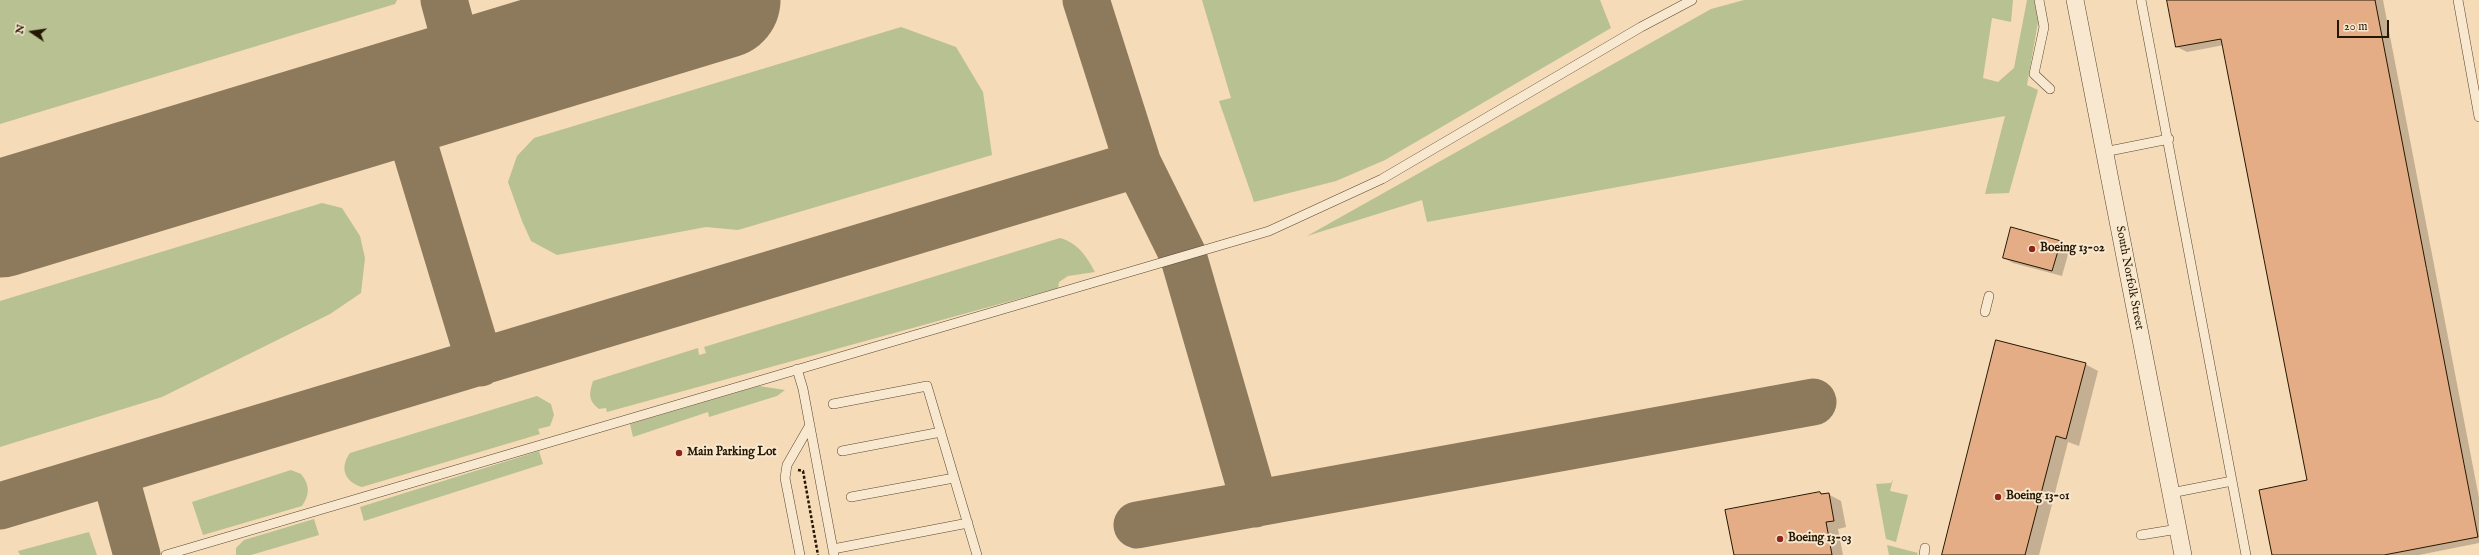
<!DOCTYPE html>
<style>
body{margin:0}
#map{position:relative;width:2479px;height:555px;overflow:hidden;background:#f5dbb7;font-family:"IM FELL English",serif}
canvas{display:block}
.north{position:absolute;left:12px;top:12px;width:40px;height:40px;-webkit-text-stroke:3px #f8e8d0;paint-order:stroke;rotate:283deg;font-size:11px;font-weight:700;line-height:16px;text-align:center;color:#251702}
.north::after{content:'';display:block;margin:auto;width:14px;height:18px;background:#251702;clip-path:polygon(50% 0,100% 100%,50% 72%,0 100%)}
.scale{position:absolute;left:2337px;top:20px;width:52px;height:18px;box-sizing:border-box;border:2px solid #251702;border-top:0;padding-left:5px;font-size:12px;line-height:14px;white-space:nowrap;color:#251702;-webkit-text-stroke:3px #f8e8d0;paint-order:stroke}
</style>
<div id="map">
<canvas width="2479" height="555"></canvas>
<div class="north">N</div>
<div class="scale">20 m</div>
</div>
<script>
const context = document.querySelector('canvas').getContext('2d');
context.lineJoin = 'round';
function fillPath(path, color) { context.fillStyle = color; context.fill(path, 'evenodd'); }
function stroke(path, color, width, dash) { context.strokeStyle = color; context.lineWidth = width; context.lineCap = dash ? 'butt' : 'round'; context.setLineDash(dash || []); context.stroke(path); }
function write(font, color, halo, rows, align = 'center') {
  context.font = font + ' "IM FELL English",serif'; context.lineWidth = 4; context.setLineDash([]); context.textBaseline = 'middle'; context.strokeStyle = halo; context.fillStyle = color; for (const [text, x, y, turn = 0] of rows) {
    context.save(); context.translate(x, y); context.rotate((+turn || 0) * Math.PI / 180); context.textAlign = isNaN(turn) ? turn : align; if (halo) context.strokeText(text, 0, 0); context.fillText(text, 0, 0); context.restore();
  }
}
fillPath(new Path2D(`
 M 0,0 L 397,0 L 395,4 L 0,124 Z
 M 1202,0 L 1600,0 L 1611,28 L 1385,160 L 1336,181 L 1254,202 L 1219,101 L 1231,98 Z
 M 1744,0 L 2013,0 L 2011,22 L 1992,18 L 1983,78 L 1998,82 L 2014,68 L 2027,0 L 2034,0 L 2038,22 L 2027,85 L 2038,90 L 2009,193 L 1985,194 L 2005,116 L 1427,222 L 1422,200 L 1307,236 L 1711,9 Z
 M 901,27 L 956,47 L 983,92 L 992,155 L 738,230 L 706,227 L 557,255 L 531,241 L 522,221 L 508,182 L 517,156 L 534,138 Z
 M 322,203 L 342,208 L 360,236 L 365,258 L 361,293 L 330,314 L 162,397 L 0,447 L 0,301 Z
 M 1060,238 C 1078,243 1087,257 1095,272 L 1068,276 L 1059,282 L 1058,288 L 607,412 L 606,408 L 599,409 C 588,400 589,394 593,381 L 698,348 L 699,355 L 706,353 L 704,347 Z
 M 759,386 L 785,390 L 777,396 L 709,417 L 708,412 L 633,437 L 630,424 Z
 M 537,396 L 551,404 L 554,415 L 550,426 L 538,429 L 540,434 L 362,487 C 345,482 339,468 350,453 Z
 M 539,451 L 543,464 L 364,521 L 360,507 Z
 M 291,470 L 301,474 C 310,485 310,494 302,506 L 203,535 L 192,502 Z
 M 1893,479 L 1890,491 L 1908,495 L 1896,542 L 1886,539 L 1876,484 L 1891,483 Z
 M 314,519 L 319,535 L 251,555 L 236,555 L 236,548 L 244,540 Z
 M 89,532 L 97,555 L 20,555 L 18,551 Z
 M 1887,545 L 1918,553 L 1917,555 L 1889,555 Z`), '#b8c191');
fillPath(new Path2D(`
 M 2168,0 L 2383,0 L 2479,498 L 2479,543 L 2419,555 L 2273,555 L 2308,481 L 2224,45 L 2187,52 L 2177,47 Z
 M 2060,242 L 2070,247 L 2062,276 L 2013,263 L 2004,258 Z
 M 2085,364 L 2098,371 L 2079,446 L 2068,442 L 2039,555 L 1943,555 Z
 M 1820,493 L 1828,494 L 1841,501 L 1846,527 L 1838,529 L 1843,555 L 1735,555 Z`), '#0003');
stroke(new Path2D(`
 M 444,0 L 465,78
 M 1086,0 L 1138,164 L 1183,255 L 1255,504
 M 400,98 L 480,363
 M 114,472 L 137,555
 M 0,506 L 1138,164
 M 1137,525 L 1813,402`), '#8d795c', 47);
stroke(new Path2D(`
 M 0,219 L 722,0`), '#8d795c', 117);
const building = new Path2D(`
 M 2167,0 L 2375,0 L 2478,537 L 2384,555 L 2272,555 L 2259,490 L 2307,480 L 2221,39 L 2176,47 Z
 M 2011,227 L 2061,241 L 2052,271 L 2003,258 Z
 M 1996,340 L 2086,363 L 2066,439 L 2056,436 L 2025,555 L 1942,555 Z
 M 1820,492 L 1821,494 L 1829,493 L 1834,521 L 1826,522 L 1832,555 L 1734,555 L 1725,510 Z`);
fillPath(building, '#e5ad85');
stroke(building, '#251702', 1);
const lane = new Path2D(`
 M 2039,0 L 2044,27 L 2034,74 L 2050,89
 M 2141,0 L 2232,481
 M 2458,0 L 2479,117
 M 2104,152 L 2169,139
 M 1985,312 L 1989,296
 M 797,369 L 803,389 L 834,555
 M 833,404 L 927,386 L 977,555
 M 842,451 L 941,432
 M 2171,493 L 2232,481 L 2246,555
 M 851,497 L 954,478
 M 2141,535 L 2178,529
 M 833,549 L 968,523
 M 166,555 L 1269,231 L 1382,179 L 1641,27 L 1692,0
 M 800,555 L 785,478 L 787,465 L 810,425
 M 1924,555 L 1925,548`);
const street = new Path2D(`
 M 2075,0 L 2183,555`);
stroke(lane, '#59482f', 10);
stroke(street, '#59482f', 18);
stroke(new Path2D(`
 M 798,470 L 803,471 L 818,555`), '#251702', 2.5, [3, 2]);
stroke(lane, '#f8e8d0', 9);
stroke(street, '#f8e8d0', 17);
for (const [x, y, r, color] of [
 [2032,249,4,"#8f2418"],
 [679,453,4,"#8f2418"],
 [1998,497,4,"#8f2418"],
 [1780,539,4,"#8f2418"]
]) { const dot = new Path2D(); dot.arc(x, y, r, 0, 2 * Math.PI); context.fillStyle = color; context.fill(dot); stroke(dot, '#f8e8d0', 1.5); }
write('bold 12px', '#251702', '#f8e8d0', [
 ["Boeing 13-02",2040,249],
 ["Main Parking Lot",687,453],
 ["Boeing 13-01",2006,497],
 ["Boeing 13-03",1788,539]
], 'left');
write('12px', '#251702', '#f8e8d0', [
 ["South Norfolk Street",2129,278,79]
]);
</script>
